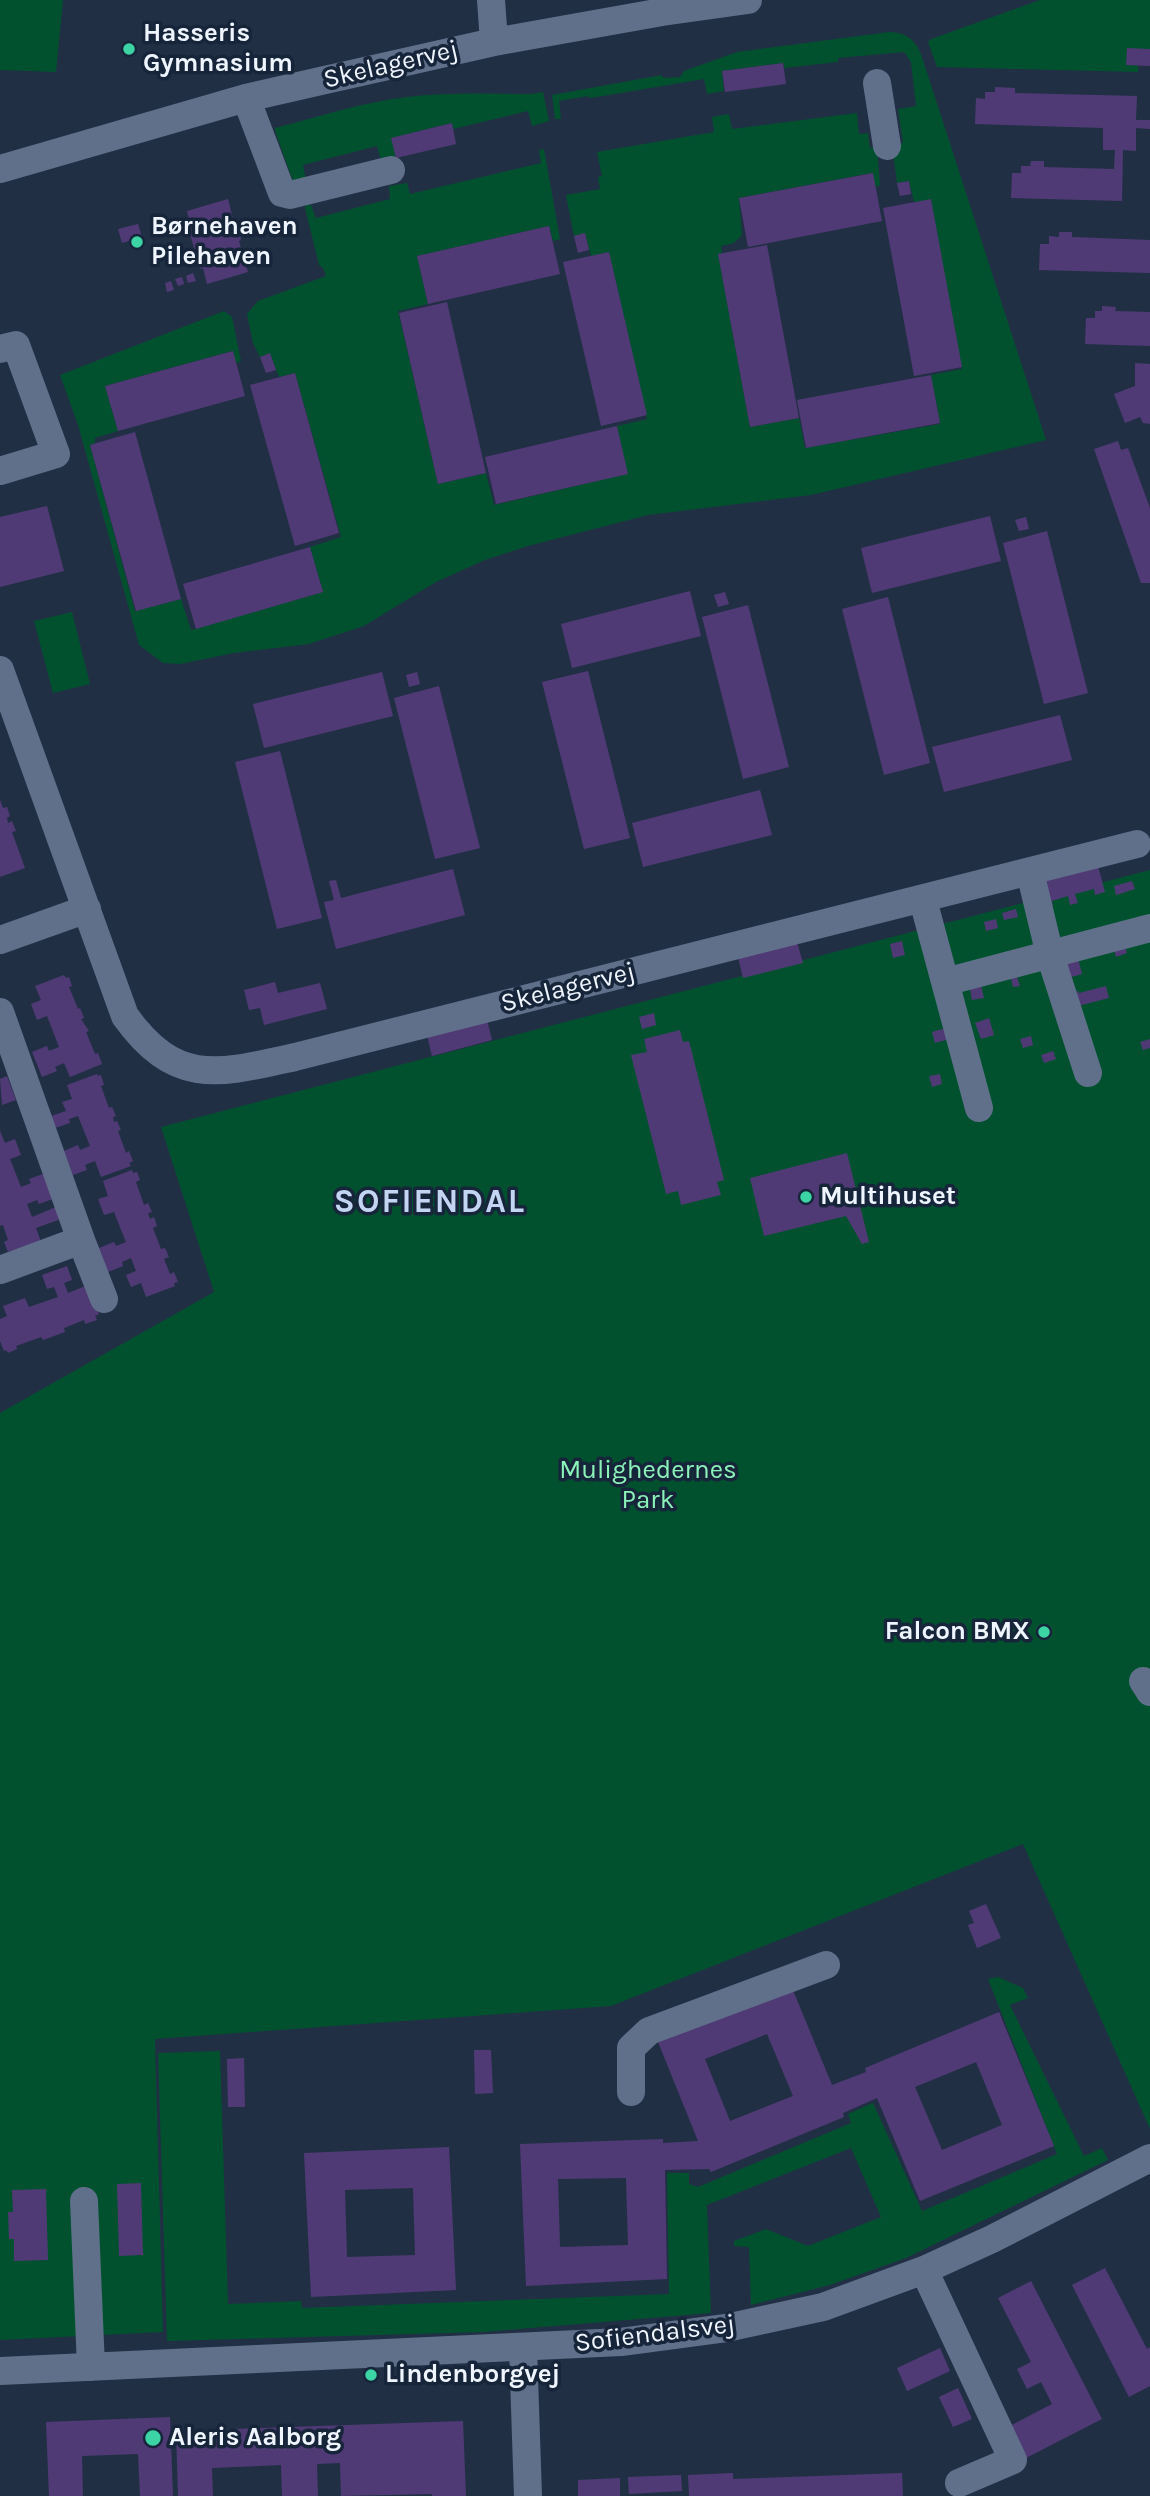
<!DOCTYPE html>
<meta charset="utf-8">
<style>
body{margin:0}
canvas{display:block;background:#212f45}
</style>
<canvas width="1150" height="2496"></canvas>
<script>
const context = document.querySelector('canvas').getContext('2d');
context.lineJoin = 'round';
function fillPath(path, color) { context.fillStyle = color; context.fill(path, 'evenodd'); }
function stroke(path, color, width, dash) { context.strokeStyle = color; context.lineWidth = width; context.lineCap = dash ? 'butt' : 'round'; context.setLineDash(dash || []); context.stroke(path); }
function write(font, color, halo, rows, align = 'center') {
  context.font = font + ' Karla,sans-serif'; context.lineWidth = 7; context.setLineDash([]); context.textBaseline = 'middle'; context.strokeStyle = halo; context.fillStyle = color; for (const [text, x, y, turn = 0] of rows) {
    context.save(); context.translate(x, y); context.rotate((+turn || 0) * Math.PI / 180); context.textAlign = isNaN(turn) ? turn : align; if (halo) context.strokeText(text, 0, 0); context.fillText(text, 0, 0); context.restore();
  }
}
fillPath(new Path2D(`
 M 0,0 L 63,0 L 56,72 L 0,70 Z
 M 1040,0 L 1150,0 L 1150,49 L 1127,49 L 1127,65 L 1138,65 L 1138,72 L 937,67 L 928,42 L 931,39 Z
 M 889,32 C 906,33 914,38 921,54 L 1046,440 L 811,495 L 648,515 L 528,546 L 485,560 L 436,582 L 364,626 L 309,644 L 234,653 L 180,664 L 163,663 L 139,645 L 78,425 L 60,375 L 224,311 L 232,317 L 241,361 L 236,363 L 232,351 L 105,386 L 118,431 L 95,438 L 95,443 L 90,445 L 135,611 L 181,599 L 191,630 L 323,592 L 310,547 L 341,537 L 295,373 L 279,377 L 270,354 L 260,357 L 253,343 L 247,314 L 258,301 L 326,276 L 323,268 L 319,265 L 305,208 L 306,205 L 311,205 L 316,218 L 390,199 L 389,186 L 407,183 L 410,194 L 541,163 L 539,150 L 544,149 L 560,239 L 553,241 L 549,226 L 417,256 L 428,304 L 398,311 L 438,484 L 486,473 L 494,505 L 627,474 L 617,426 L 647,419 L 609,252 L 591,256 L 585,234 L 574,236 L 566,195 L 600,189 L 598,177 L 602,176 L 597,152 L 714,132 L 712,117 L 729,114 L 732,129 L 857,113 L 859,134 L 868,133 L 870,148 L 877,147 L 880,185 L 875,187 L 872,173 L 739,198 L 742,235 L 734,243 L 721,246 L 722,253 L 718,254 L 750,427 L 799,418 L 805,448 L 940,424 L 931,375 L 962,369 L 931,200 L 914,202 L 909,181 L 897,183 L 894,160 L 895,145 L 903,143 L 898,109 L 916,106 L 911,62 L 904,52 L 838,58 L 838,62 L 784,68 L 783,63 L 722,71 L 724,91 L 707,94 L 704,79 L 597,97 L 589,98 L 588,96 L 559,101 L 561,119 L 555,119 L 552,95 L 662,75 L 663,78 L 680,77 L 684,71 L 737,52 Z
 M 543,92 L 549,121 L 532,126 L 528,111 L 453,129 L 451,123 L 392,138 L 396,156 L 381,160 L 377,146 L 303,165 L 306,180 L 293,181 L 275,131 L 275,128 C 318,117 363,102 407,97 C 448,92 490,94 531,94 Z
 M 72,612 L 90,684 L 53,693 L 34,621 Z
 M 1150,870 L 1150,2129 L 1023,1844 L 611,2006 L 155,2039 L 163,2332 L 0,2340 L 0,1413 L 214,1292 L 161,1127 Z
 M 998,1977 L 1023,1988 L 1028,1998 L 1010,2005 L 1084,2156 L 1102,2148 L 1108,2160 L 906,2258 L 830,2285 L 751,2305 L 749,2247 L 734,2246 L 734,2241 L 766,2229 L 808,2246 L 881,2217 L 851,2148 L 707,2205 L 711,2313 L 483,2332 L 167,2341 L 158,2053 L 220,2051 L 228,2304 L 301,2301 L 302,2308 L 669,2294 L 667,2173 L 689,2173 L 689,2184 L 698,2187 L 851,2123 L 848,2114 L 873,2103 L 922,2211 L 1057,2154 L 988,1979 Z`), '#01512f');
fillPath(new Path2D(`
 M 1127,48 L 1150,49 L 1150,66 L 1126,65 Z
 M 783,63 L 786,84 L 725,92 L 722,71 Z
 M 995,87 L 1015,88 L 1015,93 L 1137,96 L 1136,120 L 1150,120 L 1150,129 L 1136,128 L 1136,151 L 1123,150 L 1122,201 L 1011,198 L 1012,173 L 1021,173 L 1021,166 L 1030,166 L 1031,161 L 1044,161 L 1044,167 L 1114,169 L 1115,150 L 1103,150 L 1103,128 L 975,124 L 976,98 L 985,99 L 985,92 L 995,92 Z
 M 452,123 L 456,144 L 396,158 L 391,138 Z
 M 873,173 L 882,221 L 748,247 L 739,198 Z
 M 909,181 L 911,194 L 900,196 L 897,183 Z
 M 228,199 L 236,231 L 239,230 L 241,240 L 239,241 L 248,272 L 207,284 L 203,268 L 200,269 L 188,227 L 191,226 L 187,211 Z
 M 931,199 L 962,367 L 914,376 L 883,208 Z
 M 138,224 L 142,237 L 122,243 L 118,229 Z
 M 549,226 L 560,274 L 428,304 L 417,256 Z
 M 1059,232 L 1072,232 L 1072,237 L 1150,240 L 1150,273 L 1039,270 L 1040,244 L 1049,244 L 1049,236 L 1059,237 Z
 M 585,233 L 589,250 L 578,253 L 574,236 Z
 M 767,245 L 799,418 L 750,427 L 718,254 Z
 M 609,252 L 647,415 L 601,426 L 563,262 Z
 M 193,273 L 196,281 L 188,283 L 186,276 Z
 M 182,277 L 184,284 L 178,286 L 175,279 Z
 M 171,281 L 174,290 L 167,292 L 165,283 Z
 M 447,302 L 486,473 L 438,484 L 399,313 Z
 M 1102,306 L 1116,307 L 1115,311 L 1150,312 L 1150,346 L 1085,344 L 1086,318 L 1095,318 L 1095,311 L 1102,311 Z
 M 233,351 L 245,396 L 118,431 L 105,386 Z
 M 270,353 L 276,370 L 266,373 L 260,357 Z
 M 1135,363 L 1150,364 L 1150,424 L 1143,423 L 1140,417 L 1125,423 L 1114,394 L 1135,386 Z
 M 295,373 L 339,533 L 295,546 L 250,385 Z
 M 931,375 L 940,423 L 806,448 L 797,400 Z
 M 617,426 L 628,474 L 496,504 L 485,457 Z
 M 135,432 L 181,599 L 136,611 L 90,445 Z
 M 1118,441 L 1121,450 L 1128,448 L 1150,508 L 1150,583 L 1141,583 L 1094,449 Z
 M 47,506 L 64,571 L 0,587 L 0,517 Z
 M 990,516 L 1001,561 L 872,593 L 861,548 Z
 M 1026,517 L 1029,529 L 1019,531 L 1015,520 Z
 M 1047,531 L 1088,693 L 1044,704 L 1003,543 Z
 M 310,547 L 323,592 L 196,629 L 183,584 Z
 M 690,591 L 701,636 L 572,668 L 561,624 Z
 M 725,592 L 729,604 L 718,607 L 714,595 Z
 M 888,597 L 930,763 L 884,775 L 842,609 Z
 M 748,605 L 789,767 L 743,779 L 702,617 Z
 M 588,671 L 630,838 L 584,849 L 542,682 Z
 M 382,672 L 393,716 L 264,748 L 253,704 Z
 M 417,672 L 420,684 L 409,687 L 406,675 Z
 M 439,686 L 480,848 L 435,859 L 394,698 Z
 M 1060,715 L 1072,760 L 944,792 L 932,747 Z
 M 280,751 L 322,918 L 277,929 L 235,762 Z
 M 760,790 L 772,835 L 643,867 L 632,823 Z
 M 0,800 L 3,808 L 7,807 L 10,816 L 7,818 L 8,823 L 12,821 L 16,831 L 12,832 L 25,868 L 0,877 Z
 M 1098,866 L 1105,892 L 1095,895 L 1094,889 L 1075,894 L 1078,903 L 1070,905 L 1068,896 L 1052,901 L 1053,906 L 1046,908 L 1039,882 Z
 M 453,869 L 465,915 L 336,949 L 324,902 L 334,900 L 329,881 L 336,880 L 341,898 Z
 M 1132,881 L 1135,889 L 1116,895 L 1114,886 Z
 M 1016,909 L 1018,917 L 1004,920 L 1002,913 Z
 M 996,919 L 998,928 L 986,931 L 984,922 Z
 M 902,941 L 905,955 L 893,958 L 890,944 Z
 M 797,942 L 803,963 L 743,978 L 738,957 Z
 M 1124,942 L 1127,953 L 1116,957 L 1113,945 Z
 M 1077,954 L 1082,974 L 1068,978 L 1063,958 Z
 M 64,975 L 66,978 L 69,977 L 72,986 L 69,987 L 78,1009 L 80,1008 L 84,1018 L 81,1019 L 89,1031 L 86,1032 L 95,1054 L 98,1053 L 102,1064 L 70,1077 L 64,1063 L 55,1067 L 57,1071 L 42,1077 L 32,1052 L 47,1046 L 49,1051 L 59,1047 L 47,1016 L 37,1020 L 31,1004 L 41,1000 L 35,986 Z
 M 1017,977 L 1020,986 L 1013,987 L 1011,979 Z
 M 980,981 L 984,998 L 972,1000 L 969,984 Z
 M 275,982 L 278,993 L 320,983 L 327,1009 L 264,1025 L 260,1008 L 249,1010 L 244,990 Z
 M 1106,986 L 1109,998 L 1074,1007 L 1071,993 L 1078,991 L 1079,993 Z
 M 654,1013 L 656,1025 L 642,1029 L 639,1017 Z
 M 989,1018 L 994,1035 L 981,1039 L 975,1023 Z
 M 487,1020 L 492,1040 L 432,1056 L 427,1035 Z
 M 949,1027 L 953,1038 L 935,1043 L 932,1032 Z
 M 680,1030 L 683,1042 L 689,1041 L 724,1180 L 717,1182 L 721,1195 L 681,1205 L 678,1191 L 666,1194 L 631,1055 L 647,1052 L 644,1039 Z
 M 1031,1036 L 1033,1045 L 1023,1048 L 1020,1039 Z
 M 1150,1039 L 1150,1048 L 1143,1050 L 1140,1042 Z
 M 1053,1051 L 1056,1059 L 1044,1063 L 1041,1055 Z
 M 97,1074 L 98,1076 L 101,1075 L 104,1085 L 101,1086 L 109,1108 L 112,1107 L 116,1116 L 113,1117 L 114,1122 L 117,1121 L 121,1130 L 118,1131 L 126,1153 L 129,1151 L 133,1161 L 129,1163 L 131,1166 L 101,1177 L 95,1161 L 85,1165 L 87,1170 L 73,1175 L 64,1151 L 78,1145 L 80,1150 L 90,1146 L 78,1116 L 69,1119 L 70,1123 L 55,1128 L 51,1116 L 66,1111 L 62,1102 L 72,1099 L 67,1085 Z
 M 940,1074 L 942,1084 L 932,1087 L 929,1076 Z
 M 7,1076 L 16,1100 L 2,1105 L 0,1079 Z
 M 0,1131 L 5,1143 L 15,1139 L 21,1155 L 10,1159 L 21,1187 L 31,1183 L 29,1179 L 43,1174 L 53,1199 L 39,1204 L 37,1200 L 27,1204 L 32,1217 L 56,1207 L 61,1219 L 36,1228 L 41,1242 L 13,1253 L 12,1250 L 8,1252 L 4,1242 L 8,1240 L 3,1225 L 0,1226 Z
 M 847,1153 L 869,1242 L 862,1244 L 846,1216 L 764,1236 L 750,1178 Z
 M 132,1170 L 133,1173 L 137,1172 L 140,1180 L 136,1182 L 144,1205 L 148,1203 L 152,1212 L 148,1213 L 150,1219 L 154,1217 L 157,1226 L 153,1228 L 161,1249 L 165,1248 L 169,1257 L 164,1259 L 170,1274 L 174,1272 L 178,1282 L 174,1283 L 175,1286 L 146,1297 L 141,1283 L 131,1287 L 126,1275 L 136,1271 L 131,1258 L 122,1262 L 123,1266 L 108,1272 L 99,1248 L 114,1242 L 116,1246 L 126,1242 L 114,1212 L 104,1215 L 98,1199 L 108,1196 L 103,1181 Z
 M 67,1266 L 72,1280 L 64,1283 L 68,1293 L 88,1285 L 99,1314 L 95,1316 L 97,1320 L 85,1324 L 84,1320 L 64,1328 L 65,1332 L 43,1340 L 41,1337 L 16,1346 L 17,1349 L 8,1353 L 6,1350 L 4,1351 L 0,1341 L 0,1319 L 7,1316 L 3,1306 L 25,1298 L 29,1307 L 58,1297 L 54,1287 L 47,1289 L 42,1275 Z
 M 986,1904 L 1001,1938 L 977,1948 L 968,1925 L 974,1923 L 969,1911 Z
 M 790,1983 L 832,2085 L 866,2072 L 865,2068 L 999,2012 L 1054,2146 L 920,2201 L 877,2098 L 843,2113 L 844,2117 L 711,2172 L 709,2169 L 665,2170 L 667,2279 L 526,2286 L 520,2144 L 663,2139 L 663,2143 L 698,2141 L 656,2037 ZM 767,2034 L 793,2096 L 730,2121 L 705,2059 ZM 976,2062 L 1002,2125 L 942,2150 L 915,2087 ZM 626,2178 L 628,2245 L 560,2247 L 558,2179 Z
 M 474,2050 L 491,2050 L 493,2093 L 475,2094 Z
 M 244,2058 L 245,2107 L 228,2107 L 227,2059 Z
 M 449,2147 L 456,2290 L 311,2297 L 304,2153 ZM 413,2188 L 415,2255 L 347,2257 L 345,2190 Z
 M 141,2183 L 143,2255 L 119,2256 L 117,2184 Z
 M 46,2189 L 48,2260 L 14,2261 L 14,2239 L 9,2239 L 8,2212 L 13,2212 L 12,2190 Z
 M 1105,2268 L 1147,2349 L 1150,2347 L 1150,2386 L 1129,2397 L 1072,2285 Z
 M 1031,2281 L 1102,2419 L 1022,2460 L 1006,2428 L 1052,2404 L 1041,2382 L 1027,2389 L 1017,2369 L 1031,2362 L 998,2298 Z
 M 940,2348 L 950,2371 L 907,2391 L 897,2368 Z
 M 958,2388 L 972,2419 L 953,2427 L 939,2397 Z
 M 170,2417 L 173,2496 L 140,2496 L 138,2454 L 82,2456 L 83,2496 L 49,2496 L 46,2422 Z
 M 463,2421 L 466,2496 L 432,2496 L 432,2494 L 341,2496 L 340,2463 L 317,2464 L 318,2496 L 282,2496 L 281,2465 L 212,2468 L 213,2496 L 178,2496 L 176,2431 Z
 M 733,2473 L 733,2479 L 902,2473 L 903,2496 L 689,2496 L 688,2475 Z
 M 681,2475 L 682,2491 L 629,2494 L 628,2477 Z
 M 620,2478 L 620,2496 L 578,2496 L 578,2480 Z`), '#503a75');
stroke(new Path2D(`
 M 491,0 L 494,42
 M 877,83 L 887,146
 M 246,98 L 282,193 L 290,195 L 391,170
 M 0,169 L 246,98 L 325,80 L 494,42 L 662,12 L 748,0
 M 0,349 L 16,345 L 56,454 L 0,471
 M 0,670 L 125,1016 C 176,1087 218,1074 295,1057 L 1137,844
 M 1030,872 L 1050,955 L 1088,1073
 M 923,900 L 979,1108
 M 0,940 L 87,909
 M 945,982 L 1150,928
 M 0,1012 L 81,1240 L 0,1270
 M 81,1240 L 104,1299
 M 1143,1681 L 1150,1692
 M 631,2092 L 631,2048 L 649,2031 L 826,1965
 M 84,2201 L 91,2367
 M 924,2270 L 1013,2460 L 959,2483
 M 523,2348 L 528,2496
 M 0,2371 L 621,2342 L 726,2328 L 823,2307 L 924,2270 L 992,2239 L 1150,2158`), '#60708a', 28);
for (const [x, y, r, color] of [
 [129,49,7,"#3cd4a4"],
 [137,242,7,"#3cd4a4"],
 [806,1197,7,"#3cd4a4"],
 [1044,1632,7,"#3cd4a4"],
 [371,2375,7,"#3cd4a4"],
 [153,2438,9,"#3cd4a4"]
]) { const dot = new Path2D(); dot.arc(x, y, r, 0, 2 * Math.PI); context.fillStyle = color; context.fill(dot); stroke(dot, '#17253b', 2.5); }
write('bold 26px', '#eff5fe', '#17253b', [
 ["Hasseris",143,34],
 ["Gymnasium",143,64],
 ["Børnehaven",151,227],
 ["Pilehaven",151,257],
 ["Multihuset",820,1197],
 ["Falcon BMX",1030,1632,"right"],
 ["Lindenborgvej",385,2375],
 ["Aleris Aalborg",169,2438]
], 'left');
write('26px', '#eff5fe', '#17253b', [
 ["Skelagervej",391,65,-13],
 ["Skelagervej",568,988,-14],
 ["Sofiendalsvej",655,2334,-7]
]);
write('26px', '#8bf2b8', '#17253b', [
 ["Mulighedernes",648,1471],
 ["Park",648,1501]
]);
context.letterSpacing = '2px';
write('bold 33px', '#c3d5f2', '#17253b', [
 ["SOFIENDAL",430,1203]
]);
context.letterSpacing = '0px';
</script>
